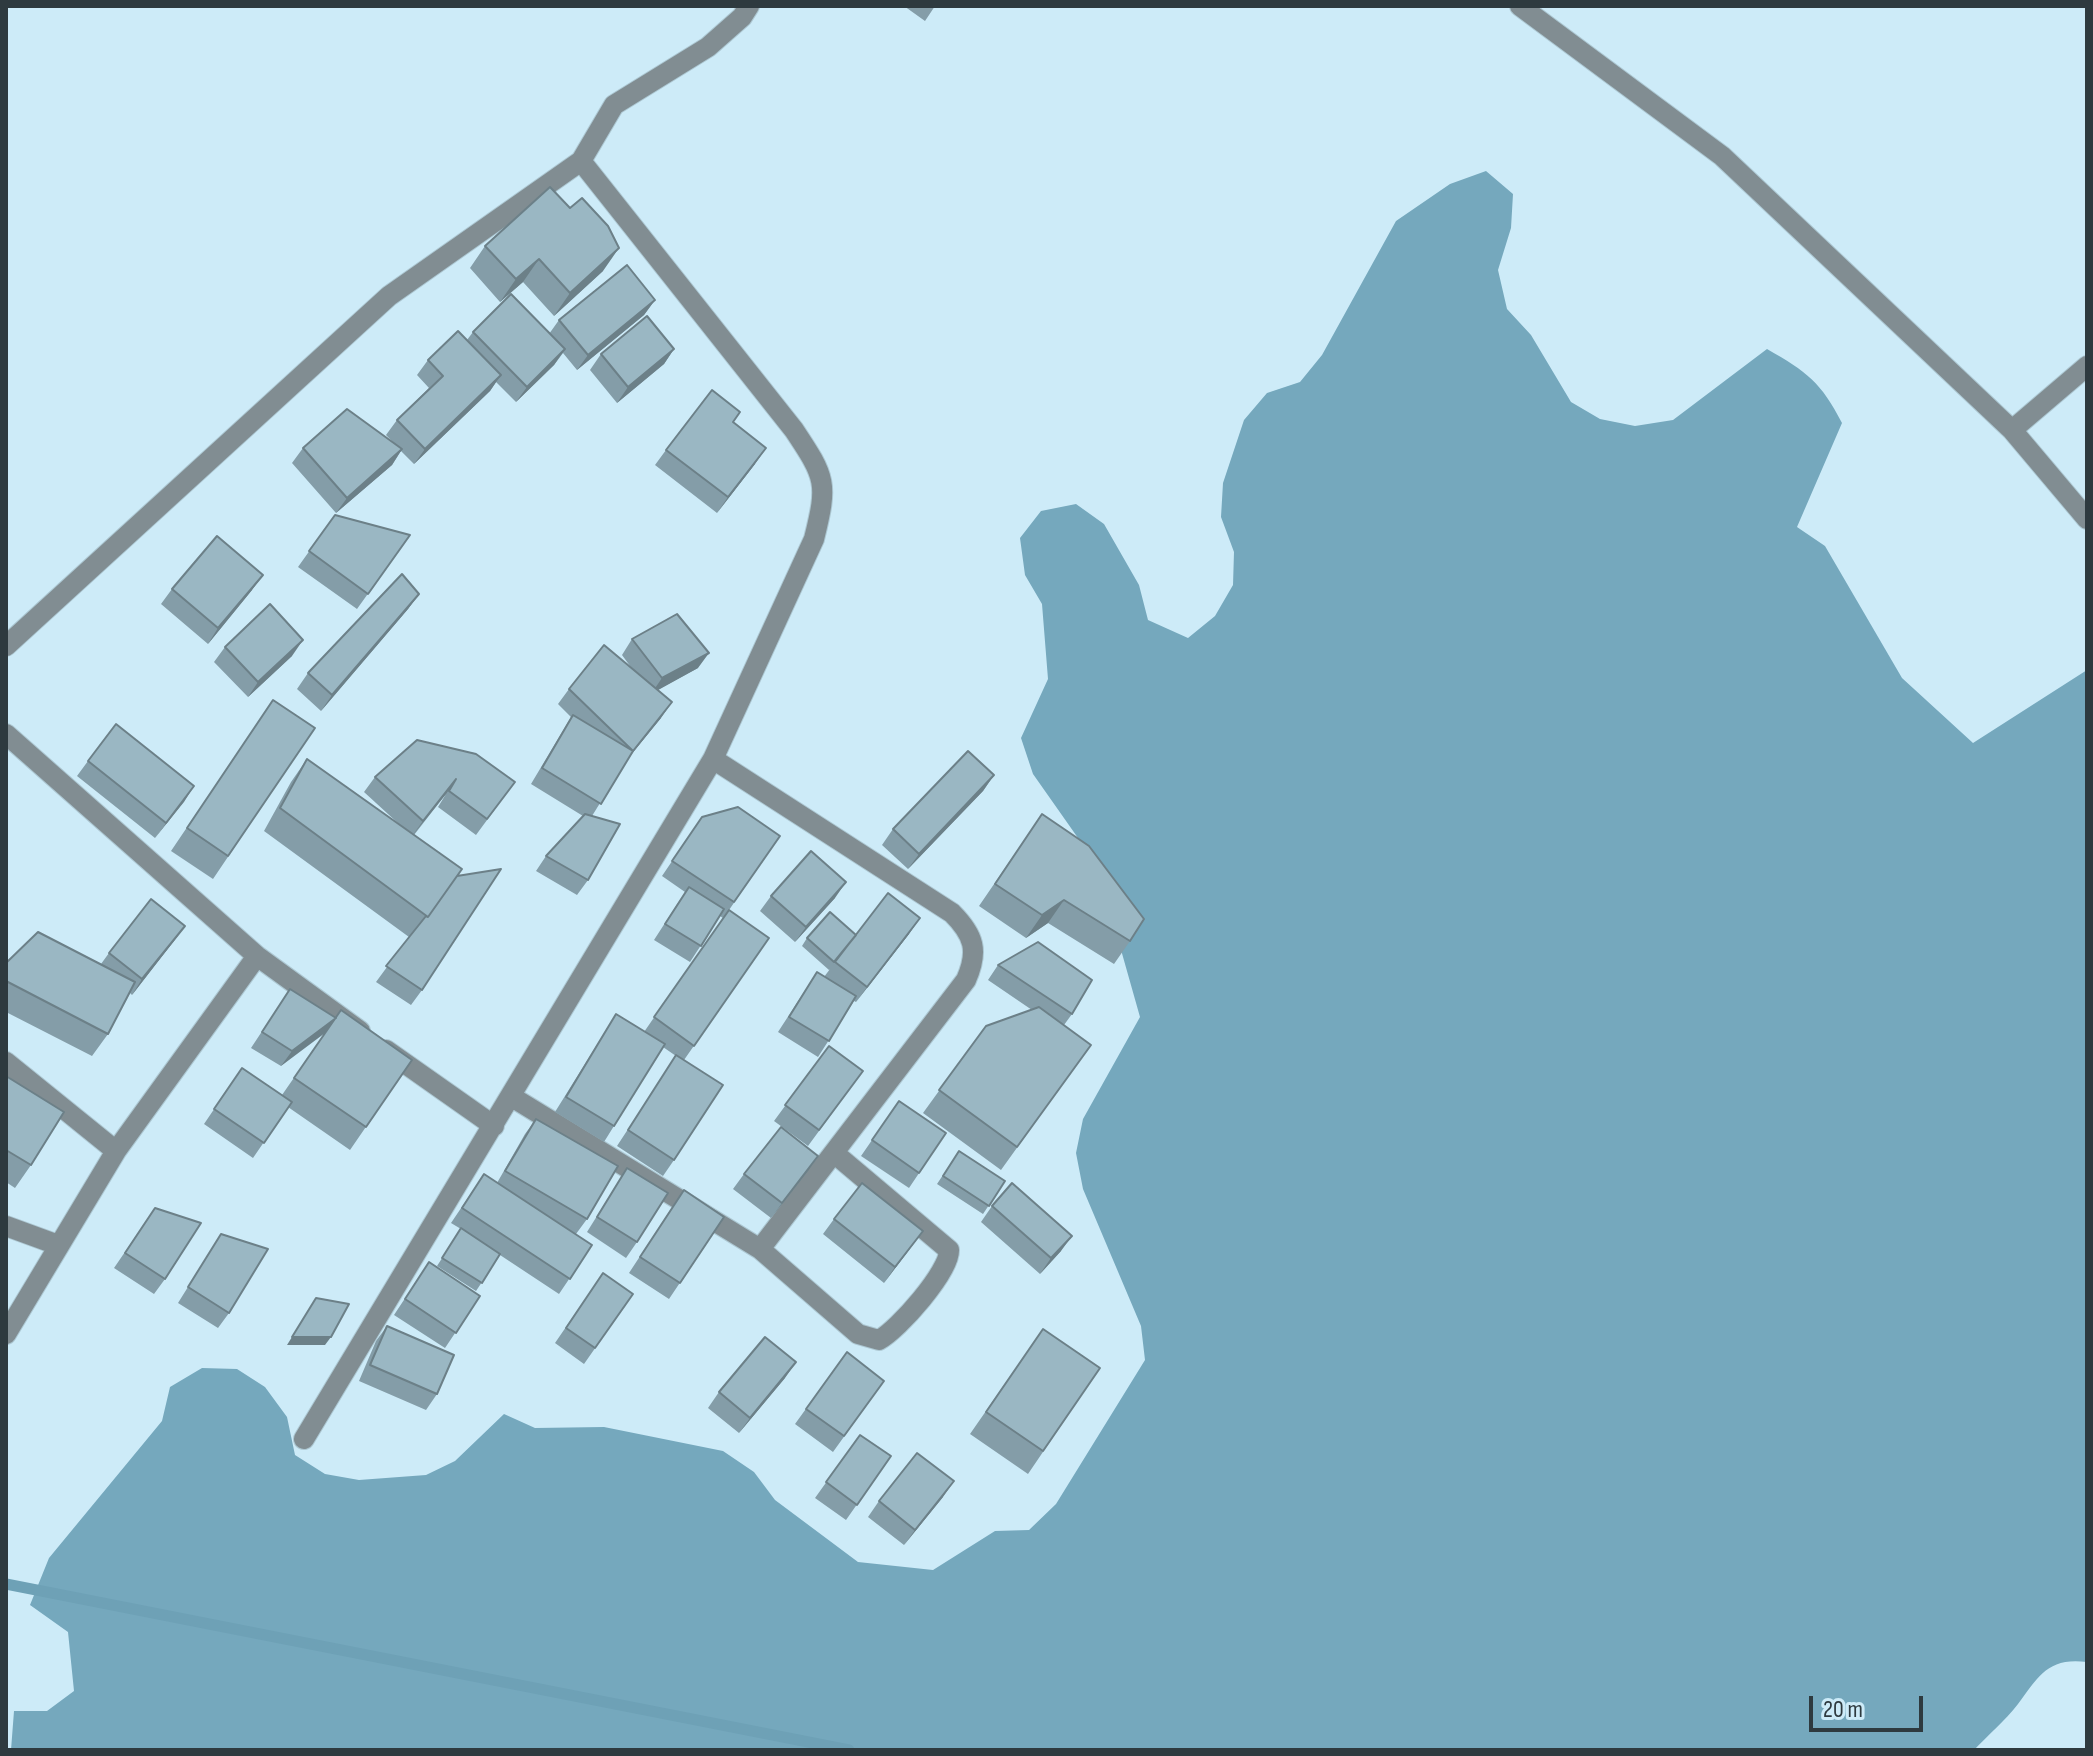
<!DOCTYPE html>
<style>
body{margin:0}
#map{position:relative;width:2093px;height:1756px;overflow:hidden;background:#cdebf8;font-family:"Sofia Sans Condensed",sans-serif}
canvas{display:block}
.frame{position:absolute;inset:0;border:8px solid #2e3a3f;pointer-events:none}
.scale{position:absolute;left:1809px;top:1696px;width:114px;height:36px;box-sizing:border-box;border:4px solid #2e3a3f;border-top:0;padding-left:10px;font-size:24px;line-height:28px;white-space:nowrap;color:#2e3a3f;-webkit-text-stroke:6px #cdebf8;paint-order:stroke}
</style>
<div id="map">
<canvas width="2093" height="1756"></canvas>
<div class="frame"></div>
<div class="scale">20 m</div>
</div>
<script>
const context = document.querySelector('canvas').getContext('2d');
context.lineJoin = 'round';
function fillPath(path, color) { context.fillStyle = color; context.fill(path, 'evenodd'); }
function stroke(path, color, width, dash) { context.strokeStyle = color; context.lineWidth = width; context.lineCap = dash ? 'butt' : 'round'; context.setLineDash(dash || []); context.stroke(path); }
fillPath(new Path2D(`
 M 1486,171 L 1513,194 L 1511,228 L 1498,270 L 1507,309 L 1531,335 L 1571,402 L 1600,419 L 1635,426 L 1673,420 L 1767,349 C 1807,372 1821,382 1842,423 L 1797,527 L 1825,546 L 1902,678 L 1973,743 L 2087,670 L 2087,1662 C 2048,1657 2039,1676 2018,1704 C 2005,1721 1988,1735 1974,1750 L 11,1750 L 14,1711 L 47,1711 L 74,1691 L 68,1632 L 30,1605 L 49,1558 L 162,1421 L 170,1387 L 202,1368 L 237,1369 L 265,1387 L 287,1417 L 295,1455 L 325,1474 L 359,1480 L 426,1475 L 455,1461 L 504,1414 L 535,1428 L 604,1427 L 723,1451 L 754,1472 L 775,1500 L 858,1562 L 933,1570 L 995,1531 L 1029,1530 L 1056,1504 L 1145,1360 L 1141,1326 L 1083,1189 L 1076,1153 L 1083,1119 L 1140,1017 L 1097,865 L 1033,774 L 1021,738 L 1048,679 L 1042,604 L 1025,575 L 1020,538 L 1041,511 L 1076,504 L 1104,524 L 1139,585 L 1148,620 L 1188,638 L 1215,616 L 1233,585 L 1234,552 L 1221,517 L 1223,483 L 1244,420 L 1267,393 L 1300,382 L 1322,355 L 1396,221 L 1450,184 Z`), '#75a8bd');
stroke(new Path2D(`
 M 6,1584 L 849,1750`), '#6ea1b6', 11);
const minor = new Path2D(`
 M 1520,6 L 1722,156 L 2012,430 L 2087,519
 M 2012,430 L 2087,366
 M 6,646 L 389,296 L 581,161 L 614,105 L 708,47 L 742,17 L 749,6
 M 6,734 L 257,956 L 360,1031
 M 713,759 L 952,913 C 974,935 979,951 966,980 L 760,1249
 M 386,1050 L 494,1126
 M 6,1062 L 116,1151
 M 512,1097 L 760,1249 L 858,1334 L 879,1340 C 898,1330 950,1271 949,1250 L 834,1153
 M 6,1226 L 58,1245
 M 6,1334 L 116,1151 L 257,956
 M 304,1439 L 713,759 L 814,539 C 828,483 826,478 794,430 L 581,161`);
stroke(minor, '#adc8d3', 22);
stroke(minor, '#818d92', 20);
fillPath(new Path2D(`
 M 904,6 L 935,6 L 925,21 Z
 M 485,246 L 603,271 L 554,316 L 523,282 L 500,302 L 470,268 Z
 M 655,300 L 644,315 L 577,370 L 563,353 L 554,365 L 516,402 L 496,382 L 490,391 L 414,464 L 401,451 L 392,465 L 336,513 L 292,463 L 303,448 L 393,442 L 386,435 L 397,420 L 429,388 L 417,375 L 428,360 L 467,340 L 473,332 L 549,334 L 559,320 Z
 M 674,349 L 664,364 L 617,403 L 590,370 L 601,354 Z
 M 733,422 L 755,464 L 717,513 L 655,465 L 666,450 Z
 M 335,515 L 410,535 L 357,609 L 298,567 Z
 M 172,589 L 252,590 L 208,644 L 161,604 Z
 M 419,594 L 408,609 L 321,711 L 297,689 L 308,673 Z
 M 632,639 L 698,668 L 657,690 L 661,718 L 628,758 L 592,816 L 588,880 L 577,895 L 536,871 L 546,856 L 583,816 L 531,784 L 571,717 L 558,704 L 569,689 L 633,670 L 622,655 Z
 M 225,647 L 292,656 L 248,697 L 214,662 Z
 M 273,700 L 315,728 L 213,879 L 171,851 Z
 M 307,759 L 400,825 L 364,792 L 375,777 L 515,782 L 476,835 L 438,807 L 446,794 L 414,835 L 457,876 L 422,990 L 411,1005 L 376,982 L 409,937 L 264,831 L 291,782 Z
 M 88,761 L 194,786 L 155,838 L 77,776 Z
 M 994,775 L 983,791 L 908,869 L 882,845 L 893,829 Z
 M 1042,814 L 1130,941 L 1114,964 L 1048,923 L 1026,938 L 979,906 Z
 M 702,817 L 780,836 L 729,910 L 769,938 L 684,1060 L 674,1160 L 663,1176 L 617,1146 L 676,1056 L 663,1047 L 604,1142 L 555,1112 L 616,1014 L 644,1032 L 723,918 L 720,916 L 690,962 L 654,940 L 685,892 L 662,876 Z
 M 771,896 L 835,898 L 795,942 L 760,911 Z
 M 185,926 L 132,995 L 130,993 L 108,1034 L 92,1056 L 6,1012 L 6,963 L 101,964 L 109,953 Z
 M 909,934 L 856,1002 L 854,1001 L 818,1057 L 778,1032 L 817,972 L 824,977 L 830,969 L 829,970 L 802,946 L 807,938 L 856,935 Z
 M 998,965 L 1072,1014 L 1064,1025 L 1075,1067 L 1001,1170 L 923,1113 L 986,1026 L 1032,1010 L 988,980 Z
 M 290,989 L 336,1018 L 281,1066 L 251,1048 Z
 M 341,1010 L 412,1060 L 350,1150 L 288,1107 L 253,1158 L 204,1124 L 242,1068 L 282,1095 Z
 M 829,1046 L 863,1071 L 808,1146 L 774,1121 Z
 M 6,1076 L 31,1165 L 15,1188 L 6,1182 Z
 M 899,1101 L 946,1133 L 909,1188 L 861,1156 Z
 M 536,1119 L 587,1219 L 576,1234 L 592,1245 L 559,1294 L 500,1255 L 476,1291 L 437,1266 L 461,1229 L 451,1223 L 484,1174 L 497,1183 L 525,1134 Z
 M 959,1151 L 1005,1181 L 983,1214 L 937,1184 Z
 M 627,1168 L 637,1242 L 626,1258 L 587,1232 Z
 M 808,1171 L 771,1218 L 733,1189 L 744,1174 Z
 M 673,1206 L 724,1217 L 669,1299 L 629,1273 Z
 M 992,1206 L 1061,1251 L 1040,1274 L 981,1222 Z
 M 155,1208 L 165,1279 L 154,1294 L 114,1268 Z
 M 834,1219 L 923,1231 L 884,1283 L 823,1234 Z
 M 221,1234 L 229,1313 L 218,1328 L 178,1303 Z
 M 429,1262 L 480,1296 L 445,1348 L 394,1315 Z
 M 603,1273 L 633,1294 L 584,1364 L 555,1343 Z
 M 387,1326 L 437,1394 L 426,1410 L 359,1381 L 376,1341 Z
 M 1043,1329 L 1100,1368 L 1028,1474 L 970,1434 Z
 M 847,1352 L 884,1381 L 833,1452 L 795,1424 Z
 M 785,1378 L 739,1433 L 708,1408 L 719,1392 Z
 M 860,1435 L 891,1456 L 846,1520 L 815,1498 Z
 M 943,1497 L 904,1545 L 868,1517 L 879,1501 Z`), '#849da8');
fillPath(new Path2D(`
 M 619,248 L 603,271 L 554,316 L 570,293 Z
 M 539,259 L 523,282 L 500,302 L 516,279 Z
 M 655,300 L 644,315 L 577,370 L 588,355 Z
 M 565,349 L 554,365 L 516,402 L 527,387 Z
 M 674,349 L 664,364 L 617,403 L 628,387 Z
 M 501,375 L 490,391 L 414,464 L 425,449 Z
 M 766,448 L 755,464 L 717,513 L 728,497 Z
 M 402,449 L 392,465 L 336,513 L 347,498 Z
 M 263,575 L 252,590 L 208,644 L 218,628 Z
 M 419,594 L 408,609 L 321,711 L 332,695 Z
 M 303,640 L 292,656 L 248,697 L 258,682 Z
 M 709,653 L 698,668 L 651,694 L 662,678 Z
 M 672,702 L 661,718 L 622,766 L 633,751 Z
 M 994,775 L 983,791 L 908,869 L 919,854 Z
 M 456,779 L 446,794 L 412,836 L 423,821 Z
 M 194,786 L 184,802 L 155,838 L 166,823 Z
 M 846,882 L 835,898 L 795,942 L 806,927 Z
 M 1064,900 L 1048,923 L 1026,938 L 1042,915 Z
 M 920,918 L 909,934 L 856,1002 L 867,987 Z
 M 185,926 L 174,941 L 132,995 L 142,979 Z
 M 336,1018 L 325,1033 L 281,1066 L 292,1051 Z
 M 818,1156 L 808,1171 L 771,1218 L 782,1203 Z
 M 923,1231 L 912,1246 L 884,1283 L 895,1267 Z
 M 1072,1236 L 1061,1251 L 1040,1274 L 1051,1258 Z
 M 292,1337 L 331,1337 L 325,1345 L 287,1345 Z
 M 796,1362 L 785,1378 L 739,1433 L 750,1418 Z
 M 954,1481 L 943,1497 L 904,1545 L 915,1530 Z`), '#6c8088');
const building = new Path2D(`
 M 550,187 L 570,208 L 582,198 L 608,226 L 619,248 L 570,293 L 539,259 L 516,279 L 485,246 Z
 M 627,265 L 655,300 L 588,355 L 559,320 Z
 M 511,294 L 565,349 L 527,387 L 473,332 Z
 M 647,316 L 674,349 L 628,387 L 601,354 Z
 M 458,331 L 501,375 L 425,449 L 397,420 L 443,376 L 428,360 Z
 M 712,390 L 740,412 L 733,422 L 766,448 L 728,497 L 666,450 Z
 M 347,409 L 402,449 L 347,498 L 303,448 Z
 M 335,515 L 410,535 L 368,594 L 309,551 Z
 M 217,536 L 263,575 L 218,628 L 172,589 Z
 M 402,574 L 419,594 L 332,695 L 308,673 Z
 M 270,604 L 303,640 L 258,682 L 225,647 Z
 M 677,614 L 709,653 L 662,678 L 632,639 Z
 M 604,645 L 672,702 L 633,751 L 569,689 Z
 M 273,700 L 315,728 L 228,856 L 187,828 Z
 M 573,715 L 633,751 L 601,804 L 542,768 Z
 M 116,724 L 194,786 L 166,823 L 88,761 Z
 M 417,740 L 476,754 L 515,782 L 487,819 L 449,791 L 456,779 L 423,821 L 375,777 Z
 M 968,751 L 994,775 L 919,854 L 893,829 Z
 M 307,759 L 462,869 L 428,917 L 280,808 Z
 M 738,807 L 780,836 L 734,902 L 672,861 L 702,817 Z
 M 585,814 L 620,824 L 588,880 L 546,856 Z
 M 1042,814 L 1089,846 L 1144,919 L 1130,941 L 1064,900 L 1042,915 L 995,884 Z
 M 811,851 L 846,882 L 806,927 L 771,896 Z
 M 501,869 L 422,990 L 386,966 L 426,916 L 428,917 L 457,876 Z
 M 689,887 L 724,909 L 701,946 L 665,924 Z
 M 888,893 L 920,918 L 867,987 L 835,962 Z
 M 151,899 L 185,926 L 142,979 L 109,953 Z
 M 729,910 L 769,938 L 694,1046 L 654,1017 Z
 M 830,912 L 856,935 L 834,962 L 807,938 Z
 M 38,932 L 135,982 L 108,1034 L 6,981 L 6,963 Z
 M 1038,942 L 1092,980 L 1072,1014 L 998,965 Z
 M 817,972 L 856,996 L 829,1041 L 789,1017 Z
 M 290,989 L 336,1018 L 292,1051 L 262,1032 Z
 M 1039,1007 L 1091,1045 L 1017,1147 L 939,1090 L 986,1026 Z
 M 341,1010 L 412,1060 L 366,1127 L 294,1078 Z
 M 616,1014 L 665,1044 L 614,1126 L 566,1097 Z
 M 829,1046 L 863,1071 L 819,1130 L 785,1105 Z
 M 676,1055 L 723,1085 L 674,1160 L 628,1130 Z
 M 242,1068 L 292,1102 L 264,1143 L 214,1109 Z
 M 6,1076 L 64,1112 L 31,1165 L 6,1150 Z
 M 899,1101 L 946,1133 L 919,1173 L 872,1140 Z
 M 536,1119 L 618,1166 L 587,1219 L 505,1171 Z
 M 781,1127 L 818,1156 L 782,1203 L 744,1174 Z
 M 959,1151 L 1005,1181 L 989,1206 L 943,1176 Z
 M 627,1168 L 668,1193 L 637,1242 L 597,1217 Z
 M 484,1174 L 592,1245 L 570,1279 L 462,1208 Z
 M 862,1183 L 923,1231 L 895,1267 L 834,1219 Z
 M 1012,1183 L 1072,1236 L 1051,1258 L 992,1206 Z
 M 684,1190 L 724,1217 L 680,1283 L 640,1257 Z
 M 155,1208 L 201,1223 L 165,1279 L 125,1253 Z
 M 461,1228 L 500,1254 L 482,1283 L 442,1258 Z
 M 221,1234 L 268,1249 L 229,1313 L 188,1287 Z
 M 429,1262 L 480,1296 L 456,1333 L 405,1299 Z
 M 603,1273 L 633,1294 L 595,1348 L 566,1328 Z
 M 316,1298 L 349,1304 L 331,1337 L 292,1337 Z
 M 387,1326 L 454,1355 L 437,1394 L 370,1365 Z
 M 1043,1329 L 1100,1368 L 1043,1451 L 986,1412 Z
 M 765,1337 L 796,1362 L 750,1418 L 719,1392 Z
 M 847,1352 L 884,1381 L 844,1436 L 806,1409 Z
 M 860,1435 L 891,1456 L 857,1505 L 826,1482 Z
 M 917,1453 L 954,1481 L 915,1530 L 879,1501 Z`);
fillPath(building, '#9ab7c3');
stroke(building, '#6c8088', 2);
</script>
